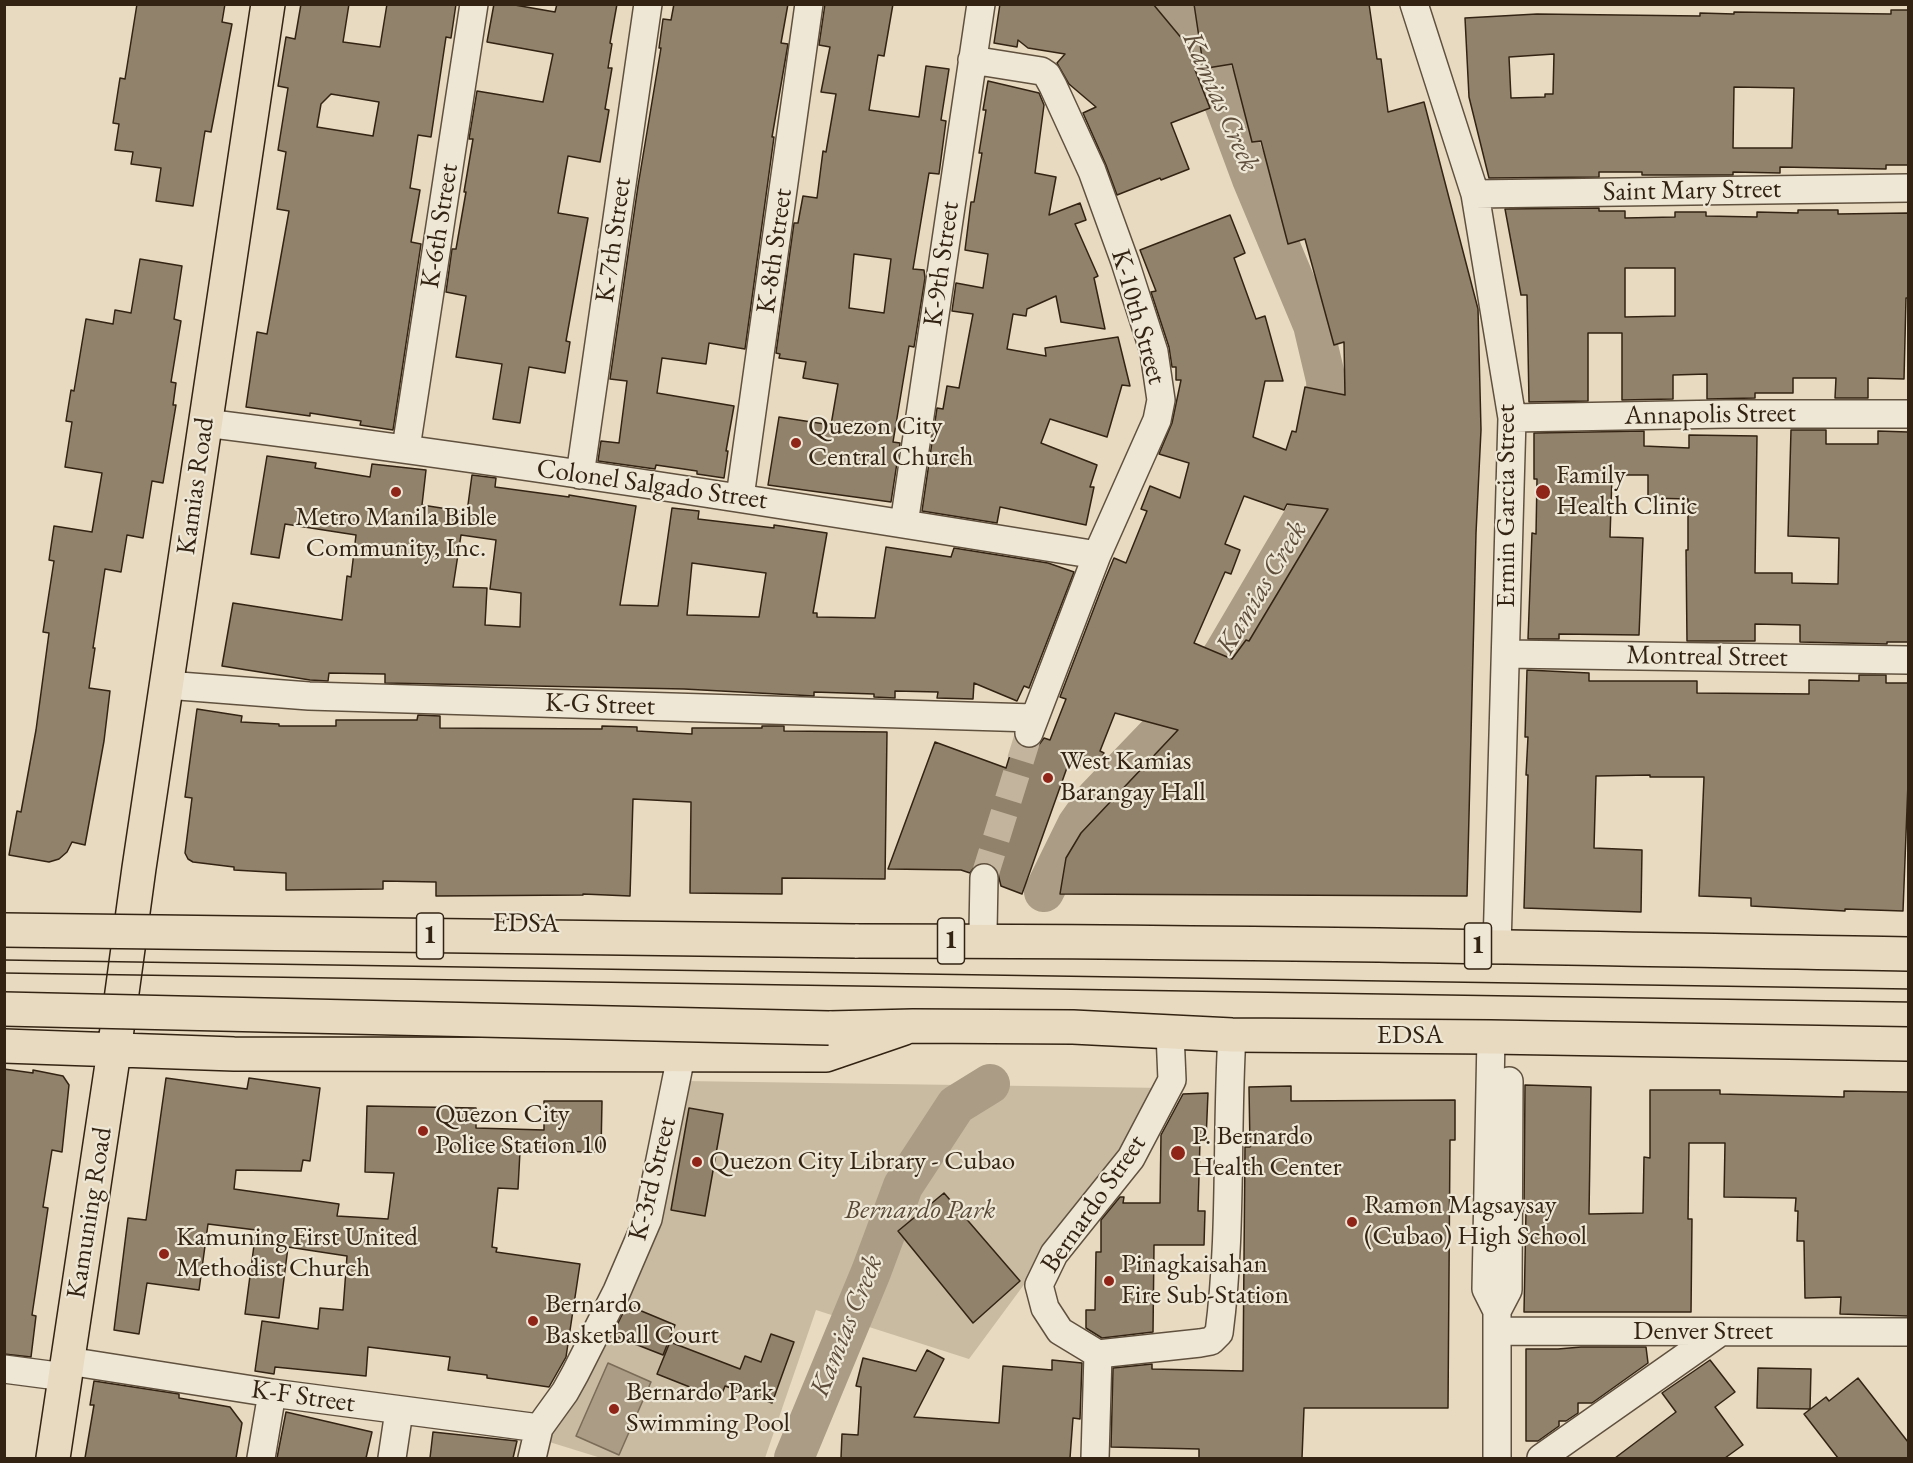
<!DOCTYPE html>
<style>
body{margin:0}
#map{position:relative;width:1913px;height:1463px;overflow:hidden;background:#e7dac0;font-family:"EB Garamond",serif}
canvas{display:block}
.frame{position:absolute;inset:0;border:6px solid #332312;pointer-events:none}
</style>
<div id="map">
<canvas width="1913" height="1463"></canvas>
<div class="frame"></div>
</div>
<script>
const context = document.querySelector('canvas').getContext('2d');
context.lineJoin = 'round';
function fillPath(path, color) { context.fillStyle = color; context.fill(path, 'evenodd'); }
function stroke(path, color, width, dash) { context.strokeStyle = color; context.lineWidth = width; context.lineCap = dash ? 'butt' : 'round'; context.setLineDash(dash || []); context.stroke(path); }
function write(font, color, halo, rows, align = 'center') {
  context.font = font + ' "EB Garamond",serif'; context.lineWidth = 4.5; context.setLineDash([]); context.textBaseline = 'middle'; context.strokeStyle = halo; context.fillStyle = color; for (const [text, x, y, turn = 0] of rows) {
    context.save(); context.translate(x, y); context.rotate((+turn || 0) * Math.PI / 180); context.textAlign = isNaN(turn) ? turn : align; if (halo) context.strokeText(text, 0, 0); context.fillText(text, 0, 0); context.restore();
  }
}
fillPath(new Path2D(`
 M 684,1081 L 1165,1088 L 1102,1179 L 969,1359 L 816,1310 L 765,1458 L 601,1458 L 543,1440 L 647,1249 Z`), '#c8bba2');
const water = new Path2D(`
 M 608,1363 L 651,1382 L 619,1455 L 576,1436 Z`);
fillPath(water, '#aa9c85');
stroke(water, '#7a6c57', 1.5);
stroke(new Path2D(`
 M 1044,892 L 1077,825 L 1096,798 L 1197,693 L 1224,653 L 1307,512 L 1316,449 L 1328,421 L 1326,380 L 1313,325 L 1252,179 L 1213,74 L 1175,4
 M 794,1458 L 871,1272 L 903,1186 L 956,1105 L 990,1084`), '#aa9c85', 40);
const building = new Path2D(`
 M 137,4 L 225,4 L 222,22 L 232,24 L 211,132 L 205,131 L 193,206 L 156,201 L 161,168 L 131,164 L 133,152 L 115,150 L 119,124 L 113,123 L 120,78 L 125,79 Z
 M 301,4 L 349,4 L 343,42 L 380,47 L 387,4 L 456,4 L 451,38 L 446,37 L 431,137 L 418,135 L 410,188 L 420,190 L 411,242 L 421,244 L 393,430 L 360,425 L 361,421 L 310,413 L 310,416 L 246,407 L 257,332 L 267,334 L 289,211 L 277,209 L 286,152 L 278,150 L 288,88 L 278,86 L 286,37 L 295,39 ZM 331,94 L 379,102 L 373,136 L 317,127 L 321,104 Z
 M 494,4 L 509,4 L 555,12 L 557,4 L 617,4 L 610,43 L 612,44 L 608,68 L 612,68 L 605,109 L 609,110 L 600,162 L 568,156 L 558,213 L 588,218 L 566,341 L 570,342 L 565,373 L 529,367 L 520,423 L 493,419 L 502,364 L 456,357 L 466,296 L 446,292 L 452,249 L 456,249 L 466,192 L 464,192 L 473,139 L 469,139 L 477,91 L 543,102 L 553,54 L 487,42 Z
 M 674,4 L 788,4 L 781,43 L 788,44 L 772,137 L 774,137 L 745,349 L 709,343 L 706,364 L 662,358 L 657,393 L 734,406 L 726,451 L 728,451 L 724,478 L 697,474 L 697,471 L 656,465 L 655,469 L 598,461 L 601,441 L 619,443 L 627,381 L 610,379 L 638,186 L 661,48 L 659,48 L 663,19 L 671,20 Z
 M 825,4 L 893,4 L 884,56 L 878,55 L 869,110 L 919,117 L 926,66 L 949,69 L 941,120 L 946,121 L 939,174 L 929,173 L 913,269 L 924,270 L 925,278 L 914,347 L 909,346 L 893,442 L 900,443 L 891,502 L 768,485 L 779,417 L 831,425 L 838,384 L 803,378 L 806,362 L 779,358 L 780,354 L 776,353 L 794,223 L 798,223 L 803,196 L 817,198 L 823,151 L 826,152 L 836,94 L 821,92 L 830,47 L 819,45 ZM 854,254 L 891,259 L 884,313 L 849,308 Z
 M 1000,4 L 1153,4 L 1203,64 L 1194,4 L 1369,4 L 1377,59 L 1381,59 L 1388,112 L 1424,102 L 1478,309 L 1481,430 L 1476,533 L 1467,896 L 1060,894 L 1066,858 L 1081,833 L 1178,730 L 1115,713 L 1100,751 L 1104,753 L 1096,770 L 1069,762 L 1022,894 L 1001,886 L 997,870 L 993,865 L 985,862 L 976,865 L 970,873 L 961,870 L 888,869 L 935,742 L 1006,768 L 1015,739 L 1023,747 L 1031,749 L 1038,746 L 1044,738 L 1050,740 L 1066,699 L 1060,697 L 1104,582 L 1114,558 L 1126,563 L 1147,511 L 1141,509 L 1150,486 L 1180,498 L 1189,463 L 1159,454 L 1172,423 L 1181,380 L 1176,380 L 1176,367 L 1172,367 L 1169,347 L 1151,292 L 1156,291 L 1140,250 L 1230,215 L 1245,253 L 1234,258 L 1256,319 L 1265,316 L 1283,381 L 1265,381 L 1253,437 L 1286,450 L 1292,431 L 1296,432 L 1305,387 L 1345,395 L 1344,342 L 1334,345 L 1305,239 L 1288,244 L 1261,141 L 1252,142 L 1232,64 L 1195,70 L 1210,108 L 1171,123 L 1189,169 L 1161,180 L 1160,178 L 1117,195 L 1106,165 L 1083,113 L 1096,107 L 1069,84 L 1057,63 L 1065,54 L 1028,48 L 1018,40 L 1017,47 L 994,43 ZM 1244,496 L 1284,510 L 1287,504 L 1328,509 L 1249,641 L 1246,640 L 1232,659 L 1194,643 L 1225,572 L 1231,574 L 1240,550 L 1225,544 Z
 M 1891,10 L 1908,10 L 1908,165 L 1886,165 L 1886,169 L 1780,167 L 1780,173 L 1733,172 L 1733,175 L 1642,175 L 1642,172 L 1599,172 L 1599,177 L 1489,178 L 1469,97 L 1465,18 L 1537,14 L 1700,16 L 1700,13 L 1734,14 L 1734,12 L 1891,14 ZM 1554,54 L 1553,94 L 1545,94 L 1545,97 L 1511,98 L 1509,57 ZM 1734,87 L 1794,88 L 1792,148 L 1733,148 Z
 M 988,81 L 1039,93 L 1044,105 L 1035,173 L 1056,177 L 1049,215 L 1080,203 L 1086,220 L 1075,224 L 1098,276 L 1094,278 L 1105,329 L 1061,322 L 1056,296 L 1027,309 L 1026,316 L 1013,314 L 1007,349 L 1046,356 L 1045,348 L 1118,337 L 1130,386 L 1122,385 L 1107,437 L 1050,419 L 1041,443 L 1097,465 L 1090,487 L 1094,487 L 1086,525 L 1000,507 L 997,523 L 922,511 L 937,408 L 943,409 L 947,386 L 959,388 L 973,314 L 952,311 L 956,283 L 983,288 L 988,254 L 965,250 L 971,202 L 974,202 L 982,153 L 979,153 L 986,110 L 983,110 Z
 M 1599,208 L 1599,211 L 1625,211 L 1625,218 L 1675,217 L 1675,212 L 1706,212 L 1706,216 L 1757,217 L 1757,212 L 1798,213 L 1798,210 L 1838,210 L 1838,214 L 1908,213 L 1908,298 L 1906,298 L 1904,379 L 1868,378 L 1868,398 L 1835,398 L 1836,378 L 1793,378 L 1793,393 L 1755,393 L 1755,398 L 1707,399 L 1707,374 L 1673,375 L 1673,399 L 1622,400 L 1622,333 L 1588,333 L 1588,401 L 1529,402 L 1527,295 L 1521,295 L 1505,209 ZM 1625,268 L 1675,268 L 1675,316 L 1625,317 Z
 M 140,259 L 182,266 L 174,319 L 181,321 L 171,382 L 176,383 L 173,405 L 176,405 L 163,483 L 152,481 L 143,538 L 127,535 L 121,572 L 105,569 L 93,648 L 95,648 L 89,688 L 110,691 L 104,741 L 85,845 L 72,842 L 67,852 L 59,859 L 49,862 L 9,855 L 17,811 L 21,812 L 36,730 L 49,633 L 43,632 L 54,561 L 49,560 L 54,526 L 92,532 L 102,473 L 65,467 L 72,422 L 66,421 L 71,390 L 74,391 L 86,319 L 113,324 L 115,310 L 131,313 Z
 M 1791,430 L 1826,430 L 1826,444 L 1878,444 L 1878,431 L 1908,432 L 1908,642 L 1887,642 L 1887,644 L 1800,642 L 1800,625 L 1755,624 L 1755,641 L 1687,641 L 1686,550 L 1688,550 L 1688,499 L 1648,498 L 1648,475 L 1612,475 L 1610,537 L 1643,538 L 1639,635 L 1559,634 L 1559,639 L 1528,639 L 1532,533 L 1536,534 L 1537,479 L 1534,479 L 1534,433 L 1644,431 L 1644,446 L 1689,448 L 1689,435 L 1757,436 L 1755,573 L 1792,573 L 1792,583 L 1838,584 L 1839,538 L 1788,536 Z
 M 267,456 L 316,463 L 315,468 L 370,477 L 372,464 L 426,470 L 422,505 L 467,512 L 472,475 L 496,478 L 495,487 L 569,497 L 569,495 L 636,506 L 620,605 L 658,606 L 672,508 L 699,511 L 698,519 L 774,528 L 774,525 L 827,533 L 813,613 L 817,613 L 817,617 L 875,618 L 886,547 L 951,557 L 954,548 L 1048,563 L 1074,572 L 1029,688 L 1024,686 L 1017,701 L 974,683 L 973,699 L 937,698 L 938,692 L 895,691 L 895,698 L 874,697 L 874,694 L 814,692 L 814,696 L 684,689 L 385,683 L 385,674 L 329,673 L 328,681 L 310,680 L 222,666 L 233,603 L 342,620 L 347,576 L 351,577 L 356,535 L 285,524 L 279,558 L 251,554 ZM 461,535 L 496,540 L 490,589 L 521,593 L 520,627 L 485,625 L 487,588 L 453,587 ZM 692,563 L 766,573 L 759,617 L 687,615 Z
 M 1527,670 L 1589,673 L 1589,681 L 1697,681 L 1697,693 L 1809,694 L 1809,680 L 1859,681 L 1859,675 L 1886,675 L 1886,683 L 1908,683 L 1908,783 L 1903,911 L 1845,909 L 1845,911 L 1751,906 L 1751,898 L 1699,896 L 1704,777 L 1650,777 L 1650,775 L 1596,776 L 1594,848 L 1642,850 L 1641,912 L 1524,908 L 1528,775 L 1526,775 L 1528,737 L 1525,737 Z
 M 197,709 L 242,716 L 241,722 L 279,724 L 279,726 L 336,726 L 336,720 L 417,720 L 418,715 L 440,716 L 440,728 L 602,729 L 602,726 L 637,727 L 637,731 L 692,734 L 692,728 L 762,728 L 762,726 L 784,726 L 784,731 L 887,732 L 885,879 L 782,878 L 782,894 L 690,893 L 691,802 L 633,799 L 630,896 L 583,894 L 583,895 L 436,896 L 436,882 L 383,881 L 383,889 L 286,890 L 286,873 L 234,870 L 234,867 L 193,862 L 188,859 L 185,853 L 192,798 L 185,797 Z
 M 4,1069 L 33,1073 L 33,1070 L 63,1076 L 69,1085 L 62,1152 L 52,1150 L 43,1207 L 48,1208 L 32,1315 L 36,1316 L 31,1357 L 4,1354 Z
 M 166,1078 L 247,1089 L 249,1078 L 320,1088 L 310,1161 L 303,1160 L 301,1171 L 236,1170 L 234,1189 L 339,1204 L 337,1216 L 388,1219 L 394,1173 L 365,1172 L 367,1106 L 476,1108 L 476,1128 L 544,1130 L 544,1101 L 602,1101 L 601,1152 L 520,1151 L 518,1189 L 498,1188 L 492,1247 L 497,1248 L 496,1252 L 580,1264 L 566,1357 L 549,1387 L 487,1378 L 487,1375 L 448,1370 L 450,1357 L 368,1347 L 366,1376 L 275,1367 L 274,1374 L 255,1371 L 262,1321 L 318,1329 L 320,1308 L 343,1310 L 347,1256 L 288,1247 L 279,1318 L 245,1314 L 256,1230 L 208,1224 L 199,1290 L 147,1283 L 139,1334 L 114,1330 L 128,1218 L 146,1220 Z
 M 1525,1085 L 1591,1087 L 1589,1214 L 1643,1213 L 1644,1157 L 1650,1158 L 1650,1090 L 1720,1090 L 1720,1094 L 1844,1097 L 1844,1091 L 1908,1092 L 1908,1316 L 1840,1314 L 1841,1297 L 1805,1298 L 1804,1241 L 1797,1241 L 1798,1211 L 1795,1211 L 1796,1198 L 1724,1197 L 1725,1143 L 1689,1143 L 1688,1219 L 1692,1219 L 1691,1312 L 1524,1312 L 1526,1211 L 1524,1211 Z
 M 1291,1086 L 1291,1101 L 1455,1100 L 1455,1140 L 1450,1140 L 1448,1408 L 1304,1408 L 1302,1458 L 1199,1458 L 1199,1449 L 1111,1447 L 1113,1368 L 1152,1364 L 1152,1369 L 1243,1371 L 1245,1147 L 1250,1147 L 1249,1087 Z
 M 1208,1093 L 1206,1140 L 1200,1140 L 1198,1211 L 1205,1211 L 1204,1245 L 1154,1245 L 1153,1332 L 1102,1338 L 1086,1328 L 1086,1310 L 1095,1310 L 1096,1252 L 1101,1252 L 1101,1220 L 1120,1197 L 1124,1197 L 1123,1203 L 1160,1203 L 1161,1135 L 1183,1094 Z
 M 689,1108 L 723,1114 L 705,1216 L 671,1210 Z
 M 944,1193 L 1020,1281 L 973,1323 L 898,1231 Z
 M 627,1305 L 675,1325 L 663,1355 L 612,1335 Z
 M 771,1334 L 794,1342 L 772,1403 L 725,1386 L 720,1399 L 657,1374 L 670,1342 L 740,1369 L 745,1356 L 761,1362 Z
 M 1581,1347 L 1646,1347 L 1648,1363 L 1592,1403 L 1578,1403 L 1578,1413 L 1566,1421 L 1559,1421 L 1559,1426 L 1538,1441 L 1526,1441 L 1526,1349 L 1558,1349 Z
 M 927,1350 L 944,1359 L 914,1417 L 999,1423 L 1003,1366 L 1052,1370 L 1052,1360 L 1082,1363 L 1080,1419 L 1073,1418 L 1070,1458 L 841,1458 L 842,1434 L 858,1435 L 861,1387 L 856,1386 L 863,1358 L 916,1371 Z
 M 1710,1360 L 1735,1392 L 1715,1407 L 1743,1445 L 1725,1458 L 1615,1458 L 1676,1412 L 1662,1393 Z
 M 1758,1368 L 1811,1369 L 1810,1409 L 1757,1408 Z
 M 1858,1378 L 1908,1442 L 1908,1458 L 1838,1458 L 1804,1414 L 1826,1397 L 1829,1401 Z
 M 94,1381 L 179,1394 L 179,1398 L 230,1407 L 242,1423 L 236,1458 L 85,1458 L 94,1405 L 90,1405 Z
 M 286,1412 L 372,1432 L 366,1458 L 277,1458 Z
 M 433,1432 L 517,1441 L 513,1458 L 430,1458 Z`);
fillPath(building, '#91826c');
stroke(building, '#332312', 1.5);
stroke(new Path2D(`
 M 984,878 L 1029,733`), '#c3b59d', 27, [27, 14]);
const minor = new Path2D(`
 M 1414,4 L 1475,194 L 1512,418 L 1497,947
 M 972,60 L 1041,71 L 1047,75 L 1053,86 L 1092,171 L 1125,262 L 1154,352 L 1161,400 L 1157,420 L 1097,555 L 1029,733
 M 1475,194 L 1908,188
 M 1512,418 L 1725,414 L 1908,414
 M 205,423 C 504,460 800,507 1097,555
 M 406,448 L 474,4
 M 580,475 L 648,4
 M 740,497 L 809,4
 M 904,524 L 981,4
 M 1506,654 L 1908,660
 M 166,685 L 309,696 L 1033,718
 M 983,931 L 984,878
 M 1491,1037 L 1486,1289 L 1497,1311 L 1497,1458
 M 1497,1311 L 1508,1290 L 1509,1081
 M 1497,1331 L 1908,1332
 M 1098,1354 L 1200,1343 L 1211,1341 L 1219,1333 C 1232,1234 1226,1134 1232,1035
 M 1098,1354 L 1060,1331 L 1045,1308 L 1039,1285 L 1054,1254 L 1131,1158 L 1172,1080 L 1170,1033
 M 68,1361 L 272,1393 L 539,1428
 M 4,1369 L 65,1377
 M 261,1458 L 272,1393
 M 392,1458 L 399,1411
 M 532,1458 L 539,1428 L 565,1392 L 575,1374 L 617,1291 L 648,1219 L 681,1056
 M 1095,1458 L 1098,1354
 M 1541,1458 L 1719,1333`);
const major = new Path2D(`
 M 4,1046 L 234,1054 L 826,1055 L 902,1029
 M 53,1458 L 114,1051 L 139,868 L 268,4`);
const highway = new Path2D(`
 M 855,941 C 1206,941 1557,948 1908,954
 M 829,1028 L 913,1026 L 1073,1027 L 1232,1035 L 1491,1037 L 1908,1044`);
stroke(minor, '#60513e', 30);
stroke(major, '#332312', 36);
stroke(highway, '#332312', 36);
stroke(minor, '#efe7d6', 27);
stroke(major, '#e7dac0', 33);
stroke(highway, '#e7dac0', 33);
stroke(new Path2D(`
 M 4,960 L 1908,989
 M 4,973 L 1908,1002`), '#332312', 1.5);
const highwayBridge = new Path2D(`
 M 4,930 L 855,941
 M 4,1009 L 829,1028`);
stroke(highwayBridge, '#332312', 36, []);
stroke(highwayBridge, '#e7dac0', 33);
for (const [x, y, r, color] of [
 [796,443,6,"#8f2418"],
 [396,492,6,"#8f2418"],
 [1543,492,8,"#8f2418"],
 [1048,778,6,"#8f2418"],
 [423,1131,6,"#8f2418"],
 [1178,1153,8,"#8f2418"],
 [697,1162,6,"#8f2418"],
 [1352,1222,6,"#8f2418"],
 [164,1254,6,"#8f2418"],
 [1109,1281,6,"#8f2418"],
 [533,1321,6,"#8f2418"],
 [614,1409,6,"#8f2418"]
]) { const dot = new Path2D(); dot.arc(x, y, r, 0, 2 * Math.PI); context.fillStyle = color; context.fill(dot); stroke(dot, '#efe7d6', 2); }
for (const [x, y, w] of [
 [430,936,27],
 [951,941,27],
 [1478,946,27]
]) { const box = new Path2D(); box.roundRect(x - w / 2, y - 23, w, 46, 4.5); context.fillStyle = '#efe7d6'; context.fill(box); stroke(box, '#332312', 1.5); }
write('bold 26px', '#332312', null, [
 ["1",430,936],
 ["1",951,941],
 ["1",1478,946]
]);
write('27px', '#332312', '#efe7d6', [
 ["Saint Mary Street",1692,191,-1],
 ["K-6th Street",440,226,-81],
 ["K-7th Street",614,240,-82],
 ["K-8th Street",775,251,-82],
 ["K-9th Street",942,264,-82],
 ["K-10th Street",1138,317,74],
 ["Annapolis Street",1710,415,-1],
 ["Colonel Salgado Street",652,485,8],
 ["Kamias Road",196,486,-82],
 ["Ermin Garcia Street",1507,506,-90],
 ["Montreal Street",1707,657,1],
 ["K-G Street",600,705,2],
 ["EDSA",526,924,1],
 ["EDSA",1410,1036],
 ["K-3rd Street",653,1179,-76],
 ["Bernardo Street",1094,1204,-55],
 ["Kamuning Road",90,1213,-81],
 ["Denver Street",1703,1332],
 ["K-F Street",303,1397,8]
]);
write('27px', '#332312', '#efe7d6', [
 ["Quezon City",808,427],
 ["Central Church",808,458],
 ["Family",1556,476],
 ["Health Clinic",1556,507],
 ["Metro Manila Bible",396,518,"center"],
 ["Community, Inc.",396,549,"center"],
 ["West Kamias",1060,762],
 ["Barangay Hall",1060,793],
 ["Quezon City",435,1115],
 ["Police Station 10",435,1146],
 ["P. Bernardo",1192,1137],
 ["Health Center",1192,1168],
 ["Quezon City Library - Cubao",709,1162],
 ["Ramon Magsaysay",1364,1206],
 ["(Cubao) High School",1364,1237],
 ["Kamuning First United",176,1238],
 ["Methodist Church",176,1269],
 ["Pinagkaisahan",1121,1265],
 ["Fire Sub-Station",1121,1296],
 ["Bernardo",545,1305],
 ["Basketball Court",545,1336],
 ["Bernardo Park",626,1393],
 ["Swimming Pool",626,1424]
], 'left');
write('italic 27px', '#584936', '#efe7d6', [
 ["Bernardo Park",920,1211]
]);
write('italic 28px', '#5d4d3a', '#efe7d6', [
 ["Kamias Creek",1220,102,66],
 ["Kamias Creek",1262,588,-59],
 ["Kamias Creek",847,1326,-68]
]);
</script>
